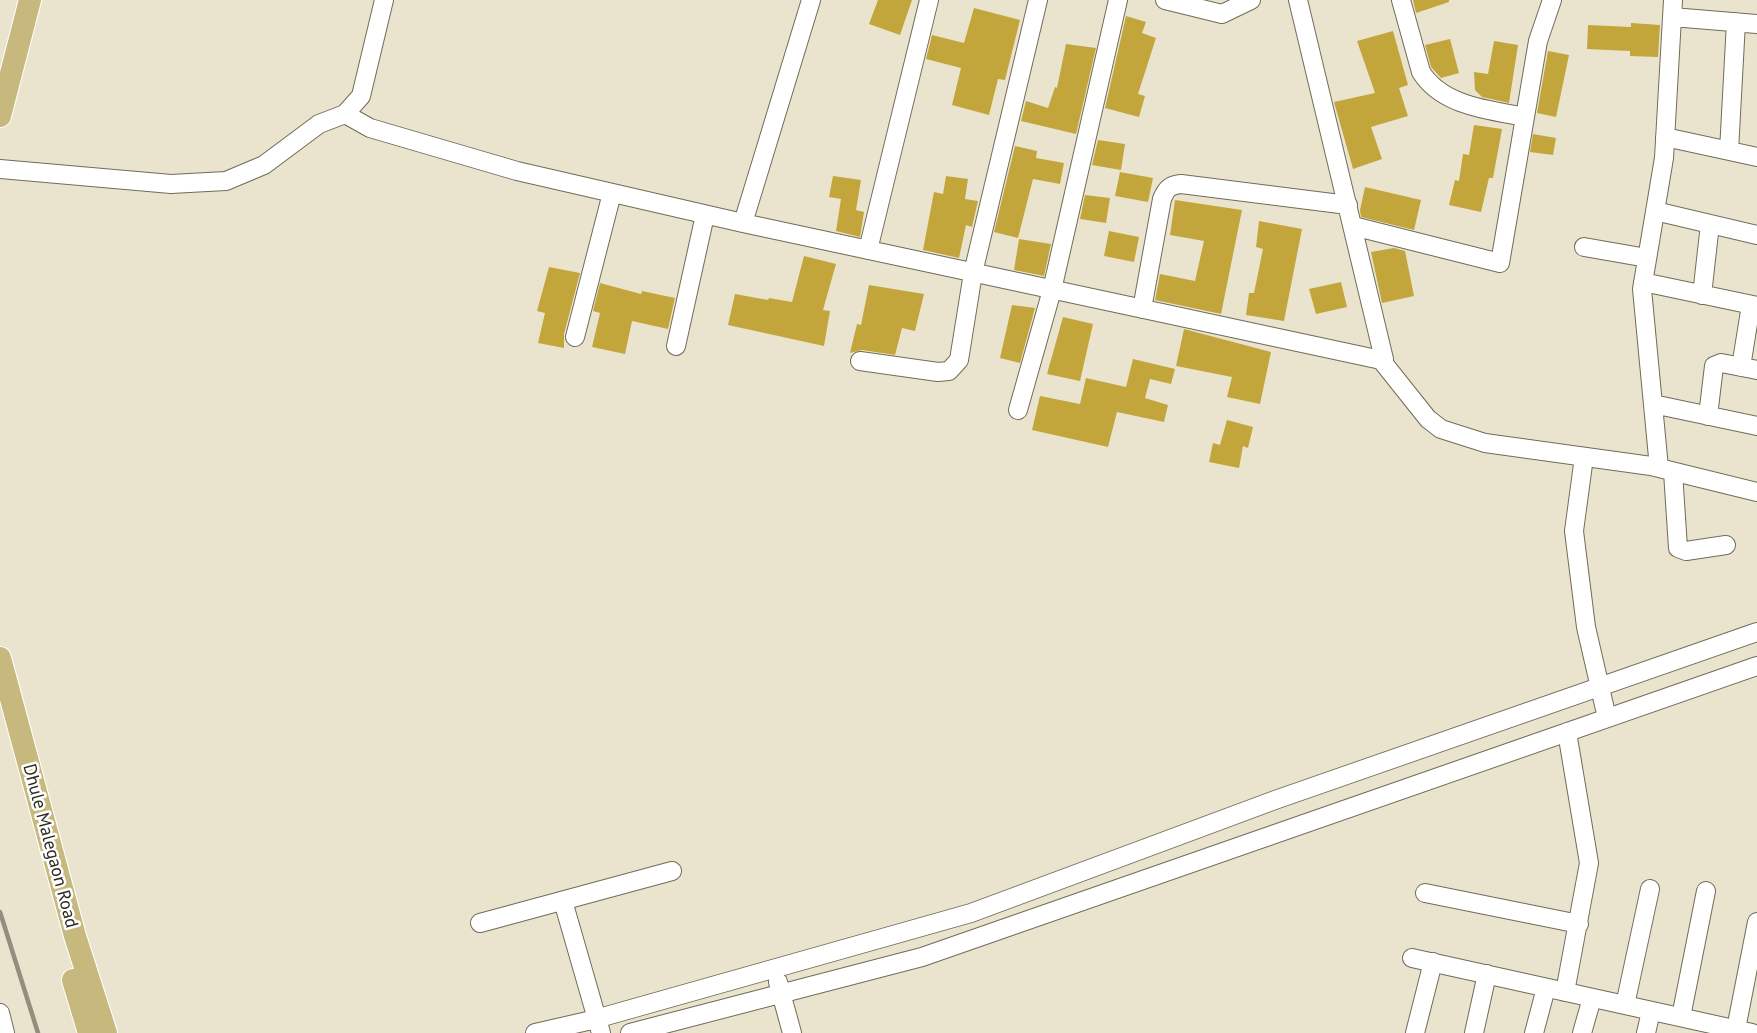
<!DOCTYPE html>
<style>
body{margin:0}
canvas{display:block;background:#eae4ce}
</style>
<canvas width="1757" height="1033"></canvas>
<script>
const context = document.querySelector('canvas').getContext('2d');
context.lineJoin = 'round';
function fillPath(path, color) { context.fillStyle = color; context.fill(path, 'evenodd'); }
function stroke(path, color, width, dash) { context.strokeStyle = color; context.lineWidth = width; context.lineCap = dash ? 'butt' : 'round'; context.setLineDash(dash || []); context.stroke(path); }
function write(font, color, halo, rows, align = 'center') {
  context.font = font + ' "PT Sans",sans-serif'; context.lineWidth = 5; context.setLineDash([]); context.textBaseline = 'middle'; context.strokeStyle = halo; context.fillStyle = color; for (const [text, x, y, turn = 0] of rows) {
    context.save(); context.translate(x, y); context.rotate((+turn || 0) * Math.PI / 180); context.textAlign = isNaN(turn) ? turn : align; if (halo) context.strokeText(text, 0, 0); context.fillText(text, 0, 0); context.restore();
  }
}
fillPath(new Path2D(`
 M 878,0 L 912,0 L 900,35 L 869,24 Z
 M 1413,0 L 1449,0 L 1449,2 L 1416,13 Z
 M 974,8 L 1020,20 L 1005,80 L 998,79 L 989,115 L 952,105 L 961,68 L 926,59 L 932,35 L 964,43 Z
 M 1126,16 L 1146,22 L 1142,33 L 1156,38 L 1138,94 L 1145,96 L 1139,117 L 1105,108 Z
 M 1631,23 L 1660,25 L 1658,57 L 1630,56 L 1630,51 L 1587,49 L 1588,25 L 1631,27 Z
 M 1393,31 L 1408,85 L 1399,88 L 1408,116 L 1371,127 L 1382,159 L 1353,169 L 1334,102 L 1375,93 L 1357,41 Z
 M 1450,39 L 1459,73 L 1441,78 L 1431,67 L 1425,45 Z
 M 1494,41 L 1518,45 L 1509,103 L 1482,97 L 1475,90 L 1474,72 L 1488,74 Z
 M 1066,44 L 1096,48 L 1076,134 L 1021,121 L 1026,101 L 1048,108 L 1055,87 L 1057,88 Z
 M 1548,51 L 1569,55 L 1556,117 L 1537,113 Z
 M 1474,125 L 1502,129 L 1493,178 L 1489,178 L 1481,212 L 1449,205 L 1455,180 L 1459,181 L 1463,154 L 1469,155 Z
 M 1533,134 L 1556,138 L 1553,155 L 1530,152 Z
 M 1098,140 L 1125,144 L 1121,170 L 1092,165 Z
 M 1015,146 L 1037,151 L 1036,158 L 1064,163 L 1060,184 L 1033,179 L 1018,238 L 994,232 Z
 M 1120,172 L 1153,178 L 1148,202 L 1115,196 Z
 M 833,176 L 861,180 L 856,210 L 864,212 L 860,237 L 836,231 L 841,199 L 829,197 Z
 M 946,176 L 968,179 L 965,199 L 978,201 L 972,227 L 966,225 L 959,258 L 923,250 L 934,192 L 943,194 Z
 M 1365,187 L 1421,200 L 1414,230 L 1361,217 L 1360,210 Z
 M 1085,195 L 1110,198 L 1106,223 L 1080,219 Z
 M 1175,200 L 1242,210 L 1221,314 L 1155,300 L 1160,274 L 1195,281 L 1204,241 L 1170,235 Z
 M 1259,221 L 1302,229 L 1284,321 L 1246,315 L 1249,293 L 1254,293 L 1263,249 L 1256,247 Z
 M 1109,231 L 1139,237 L 1134,262 L 1104,256 Z
 M 1019,239 L 1051,244 L 1044,276 L 1014,270 Z
 M 1394,248 L 1405,251 L 1414,296 L 1382,303 L 1371,252 Z
 M 804,256 L 836,264 L 823,310 L 830,311 L 824,346 L 728,325 L 735,294 L 768,300 L 769,298 L 792,302 Z
 M 549,267 L 580,273 L 564,334 L 564,348 L 538,343 L 545,313 L 537,311 Z
 M 1341,282 L 1347,307 L 1316,314 L 1309,289 Z
 M 600,283 L 641,294 L 642,291 L 675,298 L 668,329 L 632,321 L 625,354 L 592,347 L 600,313 L 593,311 Z
 M 869,285 L 924,294 L 915,331 L 902,328 L 895,355 L 862,350 L 850,353 L 857,324 L 861,325 Z
 M 1012,305 L 1035,308 L 1020,363 L 1000,358 Z
 M 1063,317 L 1093,324 L 1080,381 L 1047,374 Z
 M 1184,329 L 1271,352 L 1260,404 L 1227,397 L 1232,377 L 1176,366 Z
 M 1133,359 L 1175,369 L 1171,384 L 1150,379 L 1145,398 L 1168,405 L 1164,422 L 1117,412 L 1108,447 L 1032,430 L 1040,396 L 1080,404 L 1086,378 L 1126,387 Z
 M 1227,420 L 1253,427 L 1248,448 L 1243,446 L 1239,468 L 1209,462 L 1213,443 L 1220,445 Z`), '#c3a63b');
const minor = new Path2D(`
 M 1165,0 L 1222,14 L 1251,0
 M 1401,0 L 1421,72 C 1442,106 1489,110 1525,117
 M 1672,17 L 1757,24
 M 345,114 L 370,128 L 517,171 L 743,223 L 1381,360 L 1384,359 L 1298,0
 M 1665,137 L 1757,157
 M 1729,151 L 1736,22
 M 0,169 L 171,184 L 226,181 L 264,165 L 319,124 L 345,114 L 361,96 L 384,0
 M 1655,211 L 1757,235
 M 743,223 L 811,0
 M 1353,226 L 1500,263 L 1538,41 L 1552,0
 M 1584,247 L 1647,258
 M 868,250 L 929,0
 M 1643,282 L 1757,306
 M 1702,295 L 1710,224
 M 1142,309 L 1162,199 C 1166,189 1170,185 1181,184 L 1348,205
 M 575,337 L 612,193
 M 676,346 L 705,215
 M 1381,360 L 1428,419 L 1441,429 L 1485,443 L 1651,466 L 1757,492
 M 860,361 L 938,372 L 949,371 L 959,360 L 973,273 L 1038,0
 M 1741,367 L 1751,305
 M 1653,404 L 1757,426
 M 1018,410 L 1052,290 L 1118,0
 M 1708,416 L 1714,366 L 1721,363 L 1757,370
 M 1584,457 L 1574,531 L 1586,627 L 1607,718
 M 1659,468 L 1642,289 L 1664,158 L 1673,0
 M 1673,472 L 1678,548 L 1686,551 L 1726,545
 M 1425,893 L 1579,924
 M 563,901 L 601,1033
 M 480,923 L 672,871
 M 1412,958 L 1752,1033
 M 778,982 L 792,1033
 M 1565,992 L 1589,863 L 1567,732
 M 1625,1005 L 1650,889
 M 0,1013 L 5,1033
 M 1681,1017 L 1706,891
 M 1736,1029 L 1757,922
 M 535,1033 L 592,1020 L 971,913 L 1275,800 L 1757,632
 M 630,1033 L 922,957 L 1757,666
 M 1415,1033 L 1433,962
 M 1474,1033 L 1487,974
 M 1534,1033 L 1546,988
 M 1582,1033 L 1592,998
 M 1646,1033 L 1651,1011`);
const major = new Path2D(`
 M 0,116 L 30,0
 M 0,658 L 75,936 L 106,1033
 M 73,980 L 89,1033`);
stroke(minor, '#716c58', 20);
stroke(major, '#fff', 24);
stroke(minor, '#fff', 18);
stroke(major, '#c7b87e', 22);
stroke(new Path2D(`
 M 0,912 L 38,1033`), '#938f7f', 4.5);
write('18px', '#2c2a21', '#fff', [
 ["Dhule Malegaon Road",50,846,75]
]);
</script>
